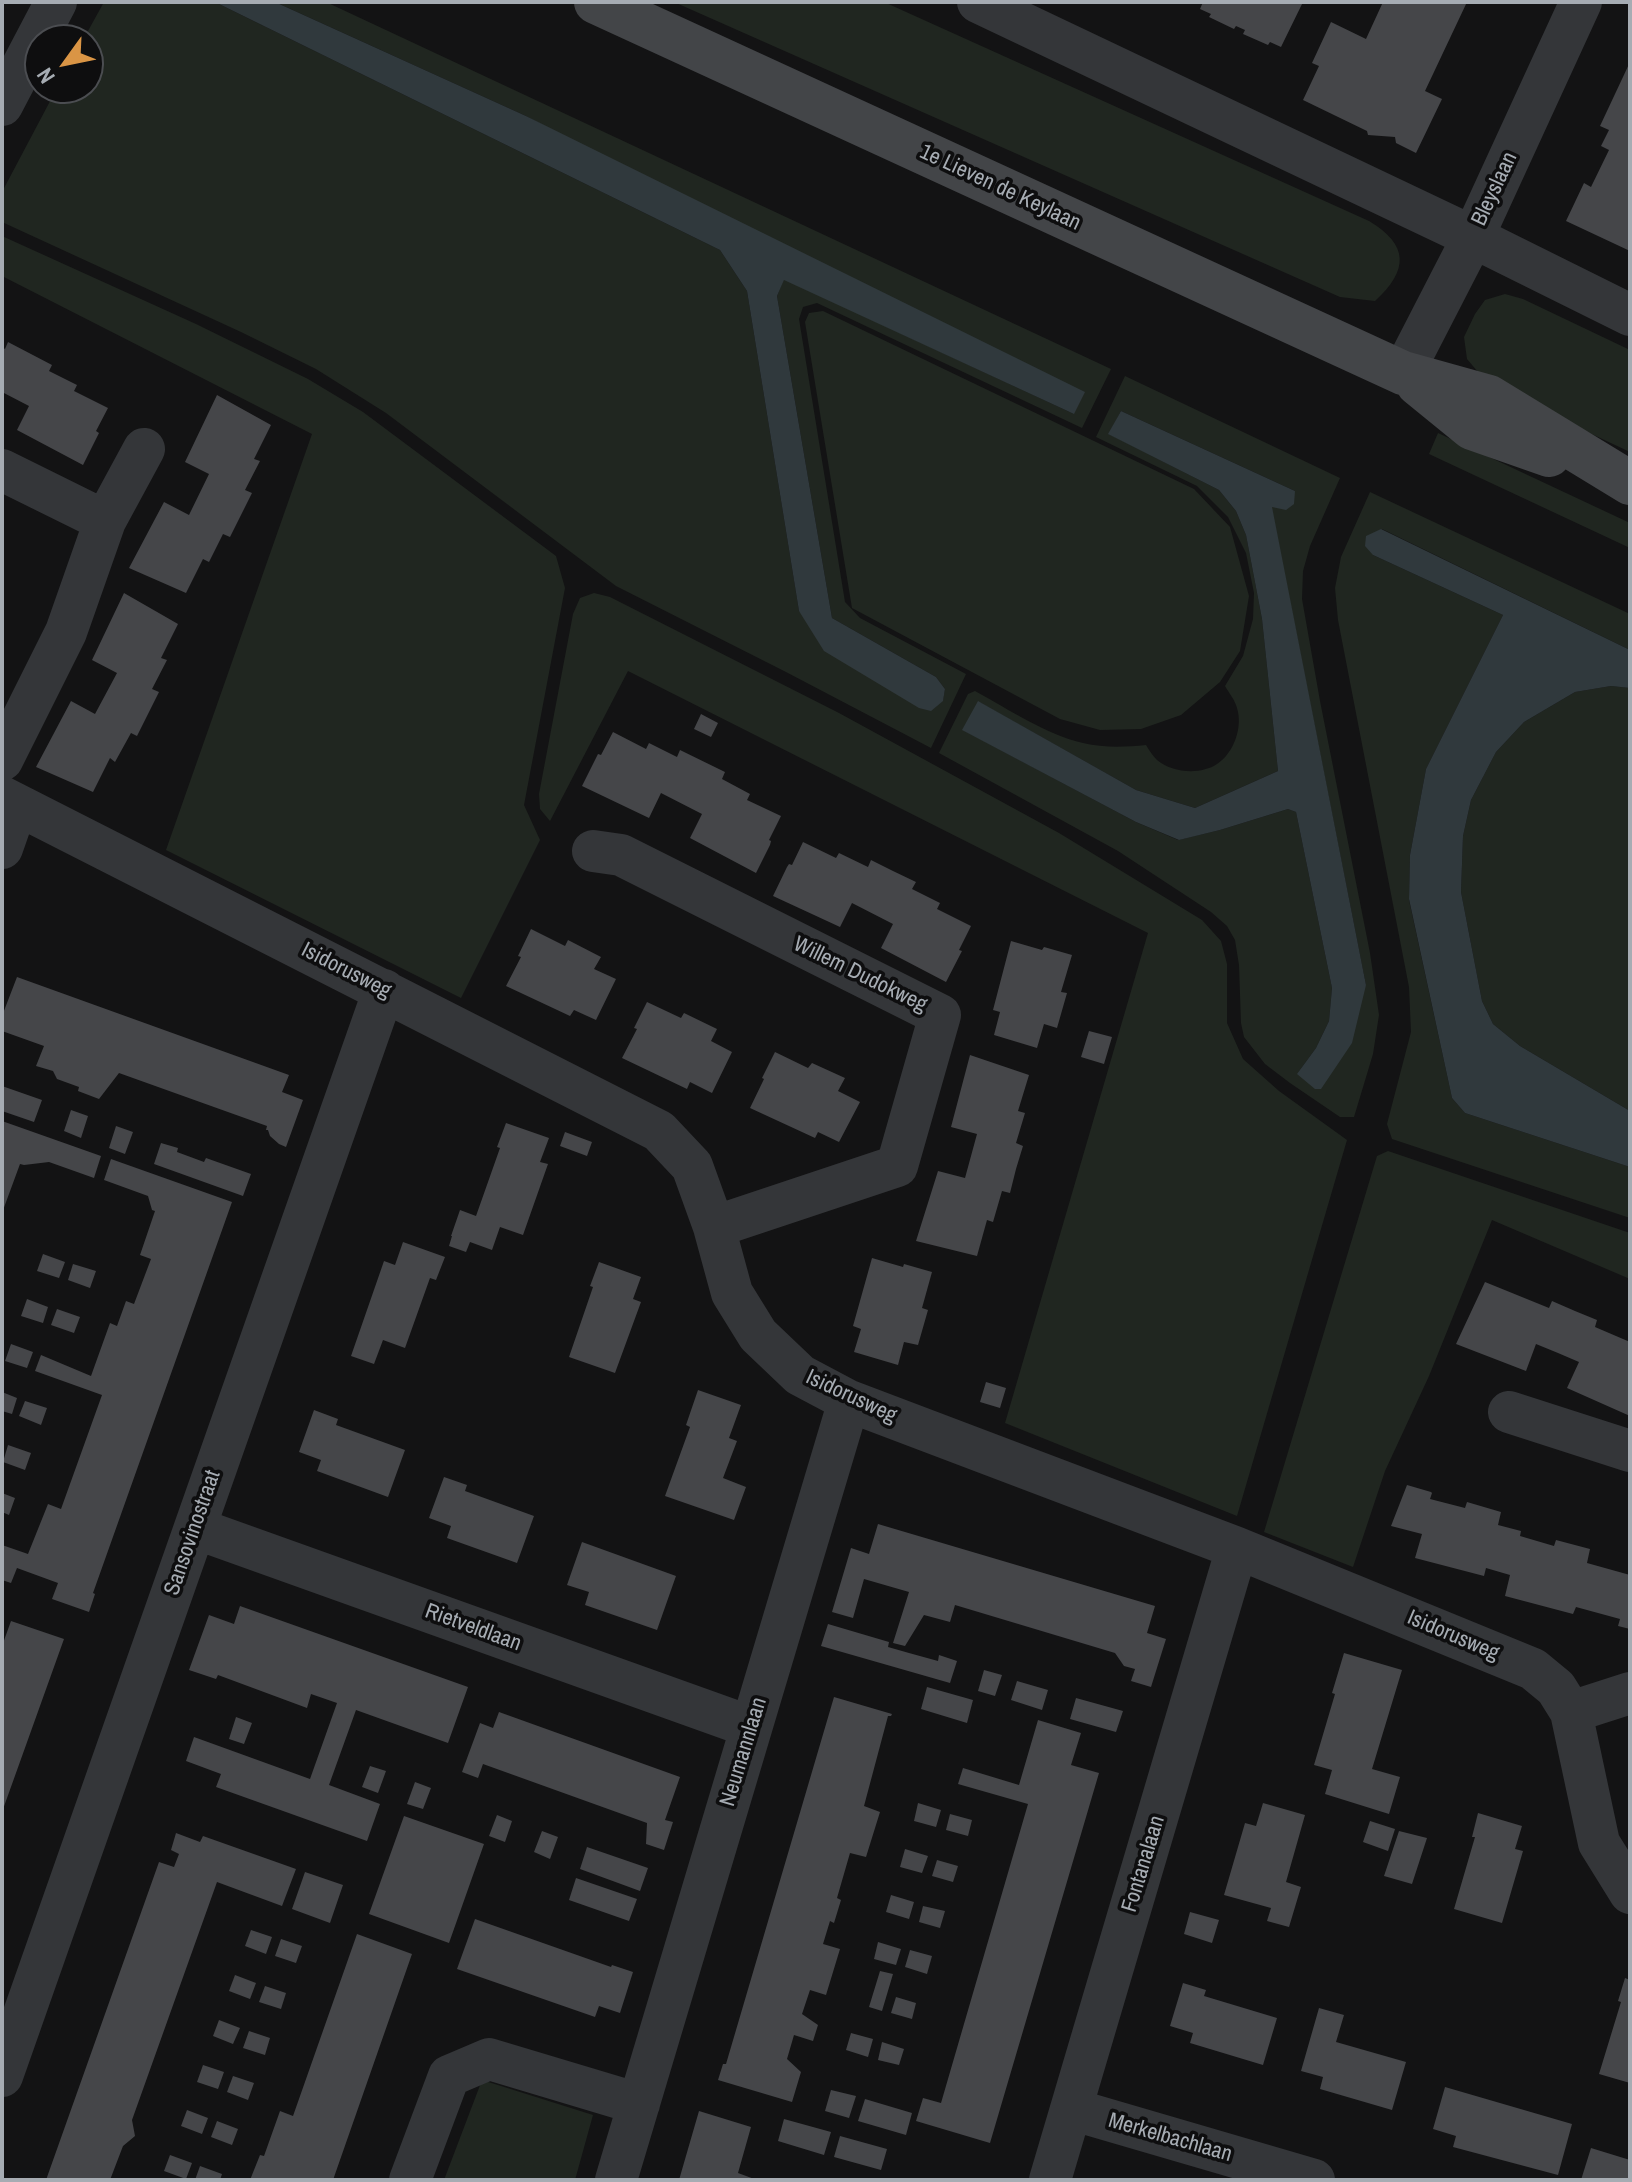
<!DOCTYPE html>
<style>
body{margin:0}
#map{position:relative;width:1632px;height:2182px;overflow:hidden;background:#131314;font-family:"Archivo Narrow",sans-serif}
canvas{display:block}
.frame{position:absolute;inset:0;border:4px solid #a6acb3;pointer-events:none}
.north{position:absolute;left:24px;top:24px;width:80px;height:80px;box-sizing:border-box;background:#0e0e0f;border:2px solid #4b4d51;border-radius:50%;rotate:237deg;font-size:22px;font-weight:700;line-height:32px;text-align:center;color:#a6acb3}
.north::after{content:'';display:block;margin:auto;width:28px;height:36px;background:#da9545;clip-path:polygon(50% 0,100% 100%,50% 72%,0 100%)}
</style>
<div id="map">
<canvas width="1632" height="2182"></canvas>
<div class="frame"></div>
<div class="north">N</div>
</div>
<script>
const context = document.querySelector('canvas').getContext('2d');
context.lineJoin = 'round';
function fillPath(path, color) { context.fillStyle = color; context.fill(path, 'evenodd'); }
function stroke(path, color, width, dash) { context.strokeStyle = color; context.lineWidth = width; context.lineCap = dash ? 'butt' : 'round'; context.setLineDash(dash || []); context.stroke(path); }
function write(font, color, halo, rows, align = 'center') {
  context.font = font + ' "Archivo Narrow",sans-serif'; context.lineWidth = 7; context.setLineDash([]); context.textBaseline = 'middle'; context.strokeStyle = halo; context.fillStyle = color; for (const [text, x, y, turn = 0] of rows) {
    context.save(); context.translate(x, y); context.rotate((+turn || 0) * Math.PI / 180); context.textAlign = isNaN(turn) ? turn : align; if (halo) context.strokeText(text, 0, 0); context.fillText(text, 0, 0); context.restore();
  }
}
fillPath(new Path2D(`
 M 104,2 L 215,2 L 720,250 L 747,291 L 799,611 L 931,710 L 943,700 L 945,689 L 936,677 L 832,618 L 777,296 L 784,279 L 1074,414 L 526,116 L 275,2 L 326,2 L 1111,369 L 1082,428 L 817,303 L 803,307 L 799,319 L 845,602 L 860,618 L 966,674 L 931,748 L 786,672 L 616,586 L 386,413 L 316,369 L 241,332 L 2,222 L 2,192 L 57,88 L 88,88 L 88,40 L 83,40 Z
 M 674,2 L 884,2 L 1369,221 C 1409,245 1409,270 1375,301 L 1340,297 Z
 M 2,236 L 196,324 L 308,379 L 363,412 L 556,556 L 565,588 L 524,805 L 540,840 L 461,998 L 166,850 L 312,434 L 2,276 Z
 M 1505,294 L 1523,299 L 1630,350 L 1630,452 L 1500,391 L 1478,372 L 1467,359 L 1464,337 L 1475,314 L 1485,300 Z
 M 823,311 L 1194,489 L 1230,527 L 1249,596 L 1240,651 L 1220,682 L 1181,715 L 1141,729 L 1100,730 L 1060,719 L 852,608 L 805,322 L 809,313 Z
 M 1125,376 L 1340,478 L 1310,546 L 1303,571 L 1302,599 L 1320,701 L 1370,953 L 1379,1015 L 1373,1054 L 1354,1117 L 1340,1117 L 1290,1083 L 1265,1064 L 1244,1037 L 1241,1023 L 1239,965 L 1235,940 L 1227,926 L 1211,912 L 1118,851 L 939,753 L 968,694 L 975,691 C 1008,709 1047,735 1083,743 C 1104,748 1125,747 1146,745 C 1149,750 1153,756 1157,760 C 1172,773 1201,775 1217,764 C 1234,753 1243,727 1237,708 C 1235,700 1229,693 1225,686 L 1243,656 L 1253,619 L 1254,593 L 1246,553 L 1228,517 L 1197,486 L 1096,437 ZM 1121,411 L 1295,491 L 1271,506 L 1366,985 L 1297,1074 L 1316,1048 L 1329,1021 L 1332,988 L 1296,812 L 1288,809 L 1220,830 L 1178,840 L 1136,822 L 963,730 L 979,702 L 1136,790 L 1195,808 L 1278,771 L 1262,619 L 1246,535 L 1236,511 L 1219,490 L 1109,434 Z
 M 1438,433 L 1630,523 L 1630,548 L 1429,454 Z
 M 1370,492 L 1630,614 L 1630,650 L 1382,529 L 1373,555 L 1503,615 L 1426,769 L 1410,855 L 1409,900 L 1452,1098 L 1465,1113 L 1630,1167 L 1630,1218 L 1392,1139 L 1387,1124 L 1411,1032 L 1409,987 L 1338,620 L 1335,588 L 1341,557 Z
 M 594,593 L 610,597 L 839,713 L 1059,833 L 1202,920 L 1221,941 L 1227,964 L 1227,1023 L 1243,1059 L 1279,1091 L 1347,1140 L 1237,1516 L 1005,1423 L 1148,933 L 628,671 L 550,821 L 540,809 L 539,794 L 573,614 L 580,598 Z
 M 1611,686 L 1630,688 L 1630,1111 L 1520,1046 L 1493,1024 L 1482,1001 L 1461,892 L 1463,836 L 1471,800 L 1496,752 L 1524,722 L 1575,692 Z
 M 1388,1151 L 1630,1233 L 1630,1279 L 1492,1220 L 1429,1376 L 1385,1471 L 1353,1567 L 1264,1532 L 1377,1156 Z
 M 482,2080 L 593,2115 L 575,2180 L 444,2180 Z`), '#202620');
fillPath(new Path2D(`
 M 215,2 L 275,2 L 526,116 L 1085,392 L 1074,414 L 784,280 L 777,296 L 832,618 L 936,677 L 945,689 L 943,701 L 931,711 L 919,708 L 824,651 L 799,611 L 747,291 L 720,250 Z
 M 1121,411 L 1295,491 L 1294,504 L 1286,510 L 1272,507 L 1366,985 L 1352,1043 L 1321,1089 L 1315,1089 L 1297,1074 L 1316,1048 L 1329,1021 L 1332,988 L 1296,812 L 1288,809 L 1220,830 L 1179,840 L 1136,822 L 962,730 L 978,701 L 1136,790 L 1195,808 L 1278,771 L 1262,619 L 1246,535 L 1236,511 L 1219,490 L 1108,434 Z
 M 1381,529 L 1630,650 L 1630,688 L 1611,686 L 1575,692 L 1524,722 L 1496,752 L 1471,800 L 1463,836 L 1461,892 L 1482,1001 L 1493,1024 L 1520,1046 L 1630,1111 L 1630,1167 L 1465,1113 L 1452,1098 L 1409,899 L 1410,855 L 1426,769 L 1503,615 L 1373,555 L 1365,546 L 1366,536 Z`), '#30393d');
fillPath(new Path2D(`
 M 1203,2 L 1303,2 L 1281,47 L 1270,42 L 1268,45 L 1243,34 L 1245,30 L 1236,26 L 1234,29 L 1209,17 L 1211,14 L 1200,9 Z
 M 1383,2 L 1467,2 L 1425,91 L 1442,99 L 1416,153 L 1396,143 L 1395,137 L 1368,135 L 1367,131 L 1303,100 L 1319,66 L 1312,63 L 1331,22 L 1366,39 Z
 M 1630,62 L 1630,251 L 1566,221 L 1584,183 L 1591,187 L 1609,150 L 1601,146 L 1609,130 L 1600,126 Z
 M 8,342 L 52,365 L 49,371 L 77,385 L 74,391 L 108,408 L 96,431 L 99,433 L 83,465 L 17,430 L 29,406 L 2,392 L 2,347 L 5,349 Z
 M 217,395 L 271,425 L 254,459 L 260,461 L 245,490 L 252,493 L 230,537 L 223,534 L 209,562 L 203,559 L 186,593 L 129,568 L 164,502 L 189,515 L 209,474 L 185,462 Z
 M 124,593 L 178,624 L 161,658 L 167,660 L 152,689 L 159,692 L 137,736 L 131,733 L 115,762 L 110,758 L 93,792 L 36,767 L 71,701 L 95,714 L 117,673 L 92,660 Z
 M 701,714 L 718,723 L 711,737 L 694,729 Z
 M 613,732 L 646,749 L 649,743 L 677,757 L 680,750 L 725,772 L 722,779 L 750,794 L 747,800 L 781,816 L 769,840 L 771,841 L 770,845 L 756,873 L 690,838 L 702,814 L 661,793 L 649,818 L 582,786 L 598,754 L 601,755 Z
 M 803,842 L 836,858 L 839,853 L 868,867 L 871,860 L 893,871 L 916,882 L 912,889 L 940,903 L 937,909 L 971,926 L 959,950 L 962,951 L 946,982 L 881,948 L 893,924 L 852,903 L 840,927 L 773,896 L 787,867 L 789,864 L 792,865 Z
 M 531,929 L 565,946 L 568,940 L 601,957 L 594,969 L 616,979 L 596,1020 L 574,1010 L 570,1016 L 506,986 L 521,957 L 518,956 Z
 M 1011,941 L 1042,950 L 1044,947 L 1072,955 L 1061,992 L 1067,993 L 1057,1028 L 1044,1024 L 1037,1048 L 994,1035 L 1000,1012 L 993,1010 Z
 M 17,977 L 289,1075 L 282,1092 L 303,1100 L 286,1147 L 279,1144 L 270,1136 L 268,1130 L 266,1130 L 267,1126 L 119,1073 L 99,1099 L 78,1091 L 79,1087 L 57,1079 L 53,1071 L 36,1066 L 44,1046 L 2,1031 L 2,1016 Z
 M 647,1002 L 681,1018 L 684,1013 L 717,1029 L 711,1041 L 732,1052 L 712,1093 L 690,1082 L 687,1089 L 622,1058 L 637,1029 L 634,1028 Z
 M 1089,1031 L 1112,1037 L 1104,1064 L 1081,1057 Z
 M 775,1052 L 808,1068 L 812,1063 L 845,1078 L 838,1091 L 860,1102 L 839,1142 L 818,1132 L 815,1138 L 750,1108 L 764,1079 L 762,1078 Z
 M 970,1055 L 1029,1075 L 1018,1111 L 1025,1113 L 1016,1143 L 1023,1146 L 1016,1169 L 1010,1193 L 1002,1191 L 993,1222 L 987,1220 L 977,1256 L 916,1241 L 938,1171 L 965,1178 L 977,1134 L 951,1127 Z
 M 2,1086 L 42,1100 L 34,1122 L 2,1111 Z
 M 71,1110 L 88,1116 L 81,1138 L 64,1131 Z
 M 2,1121 L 101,1156 L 94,1178 L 49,1162 L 24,1165 L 20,1164 L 2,1213 Z
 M 506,1123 L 549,1138 L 540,1162 L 548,1164 L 523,1235 L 500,1227 L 492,1250 L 470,1242 L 466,1252 L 449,1246 L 452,1236 L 451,1236 L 460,1210 L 476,1216 L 500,1148 L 497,1147 Z
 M 116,1126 L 133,1132 L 125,1154 L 109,1148 Z
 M 565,1132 L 592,1142 L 587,1156 L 560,1146 Z
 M 161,1143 L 178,1148 L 177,1152 L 204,1162 L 206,1158 L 251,1174 L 243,1196 L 154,1164 Z
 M 111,1159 L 232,1202 L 93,1593 L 95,1594 L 89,1612 L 52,1599 L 58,1583 L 17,1568 L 11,1583 L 2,1580 L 2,1545 L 28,1554 L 48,1504 L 61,1509 L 102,1395 L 35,1371 L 41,1355 L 91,1376 L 110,1323 L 117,1326 L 126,1301 L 134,1304 L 151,1259 L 140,1255 L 155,1211 L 152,1210 L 148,1196 L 104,1180 Z
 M 403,1242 L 445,1257 L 436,1280 L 430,1278 L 405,1348 L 383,1340 L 374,1364 L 351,1356 L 384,1261 L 395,1265 Z
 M 43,1254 L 65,1262 L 59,1278 L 37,1271 Z
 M 872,1258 L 903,1267 L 904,1264 L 932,1272 L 922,1308 L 928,1310 L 918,1345 L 904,1342 L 898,1365 L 854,1352 L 861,1329 L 853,1326 Z
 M 599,1262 L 641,1277 L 633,1299 L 641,1302 L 615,1373 L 569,1357 L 593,1287 L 590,1286 Z
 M 73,1264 L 96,1271 L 90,1288 L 68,1280 Z
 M 1485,1282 L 1549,1308 L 1552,1301 L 1575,1311 L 1597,1320 L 1595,1327 L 1630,1342 L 1630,1416 L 1567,1388 L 1579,1362 L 1558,1353 L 1536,1344 L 1526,1371 L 1456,1344 Z
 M 27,1299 L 48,1307 L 43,1323 L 21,1316 Z
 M 57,1309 L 80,1317 L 74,1333 L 51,1325 Z
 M 11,1344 L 33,1352 L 27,1368 L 5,1361 Z
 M 986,1382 L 1006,1388 L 1000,1408 L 980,1402 Z
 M 698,1390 L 741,1405 L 729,1438 L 737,1441 L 723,1478 L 746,1487 L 734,1520 L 665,1496 L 690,1427 L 686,1425 Z
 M 2,1392 L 17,1398 L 12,1414 L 2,1411 Z
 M 25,1401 L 47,1408 L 41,1425 L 19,1416 Z
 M 314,1410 L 338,1419 L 336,1425 L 405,1450 L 388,1497 L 317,1471 L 321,1460 L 299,1452 Z
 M 8,1445 L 31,1453 L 25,1470 L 3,1462 Z
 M 444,1477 L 467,1485 L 465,1491 L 534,1516 L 517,1563 L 447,1538 L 451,1526 L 429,1518 Z
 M 1407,1485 L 1431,1492 L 1432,1493 L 1430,1499 L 1465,1508 L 1467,1502 L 1501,1512 L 1498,1525 L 1521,1531 L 1520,1536 L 1554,1546 L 1556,1540 L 1590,1549 L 1587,1563 L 1630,1575 L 1630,1629 L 1618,1626 L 1620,1619 L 1576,1607 L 1573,1614 L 1505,1596 L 1510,1575 L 1486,1568 L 1484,1576 L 1415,1558 L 1422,1534 L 1391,1526 Z
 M 2,1493 L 15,1498 L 9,1515 L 2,1512 Z
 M 878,1524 L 1155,1606 L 1147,1633 L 1166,1639 L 1151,1687 L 1131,1681 L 1135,1669 L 1124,1666 L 1115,1653 L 955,1605 L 950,1622 L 924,1615 L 905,1646 L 893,1643 L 909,1592 L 864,1579 L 853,1618 L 832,1612 L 851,1548 L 869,1554 Z
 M 582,1542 L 676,1576 L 657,1630 L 585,1605 L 589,1592 L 567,1585 Z
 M 240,1606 L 468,1687 L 448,1743 L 356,1710 L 329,1785 L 380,1804 L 367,1841 L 216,1787 L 221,1774 L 186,1761 L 194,1737 L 310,1779 L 337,1703 L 311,1694 L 307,1708 L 218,1675 L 216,1679 L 189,1670 L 209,1615 L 234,1624 Z
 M 11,1621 L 64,1639 L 2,1812 L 2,1646 Z
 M 828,1624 L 889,1642 L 888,1647 L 909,1653 L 938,1661 L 939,1655 L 957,1661 L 950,1683 L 821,1646 Z
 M 1344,1653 L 1402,1670 L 1372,1769 L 1400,1777 L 1389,1814 L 1325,1794 L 1332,1770 L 1314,1765 L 1335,1694 L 1332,1693 Z
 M 984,1670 L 1002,1675 L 995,1696 L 978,1691 Z
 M 1017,1681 L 1048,1690 L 1042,1710 L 1011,1700 Z
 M 927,1687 L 973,1700 L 967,1723 L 921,1709 Z
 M 834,1697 L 892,1714 L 891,1716 L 888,1716 L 864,1806 L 880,1812 L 866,1857 L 850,1853 L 837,1898 L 841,1900 L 834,1923 L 830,1921 L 823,1944 L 840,1949 L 826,1995 L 810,1990 L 802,2014 L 818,2025 L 813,2041 L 794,2035 L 787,2059 L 801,2072 L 792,2102 L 718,2080 L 723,2064 L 726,2064 Z
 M 1076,1698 L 1123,1711 L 1116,1732 L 1070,1719 Z
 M 499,1712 L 680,1777 L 665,1820 L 673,1822 L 664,1850 L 646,1844 L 647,1823 L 483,1764 L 478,1778 L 462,1772 L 480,1723 L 493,1728 Z
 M 236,1717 L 252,1723 L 244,1744 L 229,1739 Z
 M 1038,1720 L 1081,1733 L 1071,1765 L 1099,1773 L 990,2143 L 916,2121 L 923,2098 L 941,2103 L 1028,1804 L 958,1784 L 963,1768 L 1019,1785 Z
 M 370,1766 L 386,1771 L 378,1793 L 362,1787 Z
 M 415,1782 L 431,1788 L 423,1809 L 407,1804 Z
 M 918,1803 L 941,1810 L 936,1827 L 914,1821 Z
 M 1263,1803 L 1305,1815 L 1286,1882 L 1301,1887 L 1289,1927 L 1267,1921 L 1271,1908 L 1224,1895 L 1245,1823 L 1256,1826 Z
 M 1478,1813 L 1522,1826 L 1515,1849 L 1523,1851 L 1502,1923 L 1454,1909 L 1475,1837 L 1472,1837 Z
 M 950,1814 L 972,1820 L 968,1836 L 946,1830 Z
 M 497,1815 L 512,1821 L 505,1842 L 489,1836 Z
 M 404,1816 L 484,1844 L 449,1943 L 369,1914 Z
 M 1370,1821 L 1395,1829 L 1388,1851 L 1363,1842 Z
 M 542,1831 L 558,1837 L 550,1859 L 534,1852 Z
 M 1399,1831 L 1427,1838 L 1412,1884 L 1384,1876 Z
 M 176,1833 L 200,1842 L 203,1836 L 296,1869 L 282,1906 L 217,1882 L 132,2120 L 135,2136 L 123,2146 L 110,2180 L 46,2180 L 159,1862 L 174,1867 L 179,1854 L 171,1850 Z
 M 587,1847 L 648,1868 L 640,1891 L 580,1869 Z
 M 905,1849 L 928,1856 L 922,1873 L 900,1867 Z
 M 937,1860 L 958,1866 L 953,1882 L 932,1876 Z
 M 305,1872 L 343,1885 L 330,1923 L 292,1909 Z
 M 576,1878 L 637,1899 L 629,1921 L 569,1900 Z
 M 891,1895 L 914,1902 L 909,1919 L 886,1912 Z
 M 923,1906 L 945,1911 L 940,1928 L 919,1922 Z
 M 1190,1912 L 1219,1920 L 1212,1943 L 1184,1934 Z
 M 475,1919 L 611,1967 L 612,1965 L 633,1972 L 620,2013 L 599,2006 L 595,2017 L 457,1969 Z
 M 251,1930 L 272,1937 L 266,1954 L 245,1946 Z
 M 357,1934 L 412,1954 L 333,2180 L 250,2180 L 260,2155 L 264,2156 L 280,2111 L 293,2116 Z
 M 281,1939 L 302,1946 L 296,1963 L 275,1956 Z
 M 878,1942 L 901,1949 L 896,1965 L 874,1959 Z
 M 910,1950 L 932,1956 L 927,1974 L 905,1967 Z
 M 880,1971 L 893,1974 L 882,2011 L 869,2007 Z
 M 235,1975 L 256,1983 L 250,1999 L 229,1991 Z
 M 1625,1978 L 1630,1980 L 1630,2083 L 1599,2074 L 1621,2002 L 1618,2001 Z
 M 1183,1983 L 1206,1990 L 1204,1996 L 1277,2018 L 1263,2065 L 1190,2043 L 1193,2033 L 1170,2026 Z
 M 265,1986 L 286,1993 L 281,2009 L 259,2002 Z
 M 896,1997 L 916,2003 L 912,2019 L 891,2013 Z
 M 1319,2008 L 1344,2015 L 1336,2042 L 1406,2062 L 1392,2110 L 1320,2089 L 1323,2077 L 1301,2071 Z
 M 219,2020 L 240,2028 L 233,2044 L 213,2036 Z
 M 249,2031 L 270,2038 L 265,2055 L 243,2048 Z
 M 851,2033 L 873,2039 L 868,2057 L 846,2050 Z
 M 882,2042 L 904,2049 L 899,2065 L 878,2060 Z
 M 203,2065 L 224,2072 L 218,2089 L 197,2082 Z
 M 233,2076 L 254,2083 L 248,2100 L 227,2092 Z
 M 1445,2087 L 1572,2124 L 1558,2175 L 1453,2147 L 1456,2136 L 1433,2129 Z
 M 831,2090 L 856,2096 L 849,2118 L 825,2111 Z
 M 865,2099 L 912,2113 L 906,2135 L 858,2121 Z
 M 187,2110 L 208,2118 L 202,2134 L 181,2126 Z
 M 699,2111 L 751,2127 L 738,2173 L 757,2180 L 679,2180 Z
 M 784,2119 L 831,2132 L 824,2155 L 778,2141 Z
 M 217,2121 L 238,2129 L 232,2145 L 211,2137 Z
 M 840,2136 L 887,2149 L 881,2170 L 834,2157 Z
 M 1591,2148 L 1630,2160 L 1630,2180 L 1581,2180 Z
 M 170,2155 L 192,2163 L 186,2179 L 164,2171 Z
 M 200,2166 L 222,2174 L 220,2180 L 195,2180 Z`), '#454649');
stroke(new Path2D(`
 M 978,2 L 1473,237 L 1630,315
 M 2,105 L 56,2
 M 1403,373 L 1473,237 L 1581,2
 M 2,470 L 105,521
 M 2,760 L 66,632 L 105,521 L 144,449
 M 2,797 L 659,1131 L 692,1166 L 714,1227 L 732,1293 L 758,1335 L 800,1375 L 849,1401 L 1237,1548 L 1533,1669 L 1556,1688 L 1571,1712 L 1599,1843 L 1630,1893
 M 2,848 L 17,805
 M 593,851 L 621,855 L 940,1015 L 897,1166 L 714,1227
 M 1509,1412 L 1630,1451
 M 195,1528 L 751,1727
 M 1571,1712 L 1630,1693
 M 2,2076 L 384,990
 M 1071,2109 L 1314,2180
 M 410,2180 L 449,2076 L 489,2059 L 639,2104
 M 616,2180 L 849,1401
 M 1050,2180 L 1237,1548`), '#343639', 42);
stroke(new Path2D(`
 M 596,2 L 1403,373 L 1489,397 L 1630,483
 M 1418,384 L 1472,428 L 1549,455`), '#434548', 44);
write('22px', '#a6acb3', '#0e0e0f', [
 ["1e Lieven de Keylaan",1000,188,25],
 ["Bleyslaan",1495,189,-65],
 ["Isidorusweg",346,971,27],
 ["Willem Dudokweg",860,975,26],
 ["Isidorusweg",851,1397,25],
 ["Sansovinostraat",193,1533,-71],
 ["Rietveldlaan",473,1628,20],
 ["Isidorusweg",1453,1636,23],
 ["Neumannlaan",744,1752,-73],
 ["Fontanalaan",1144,1864,-73],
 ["Merkelbachlaan",1170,2138,16]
]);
</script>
